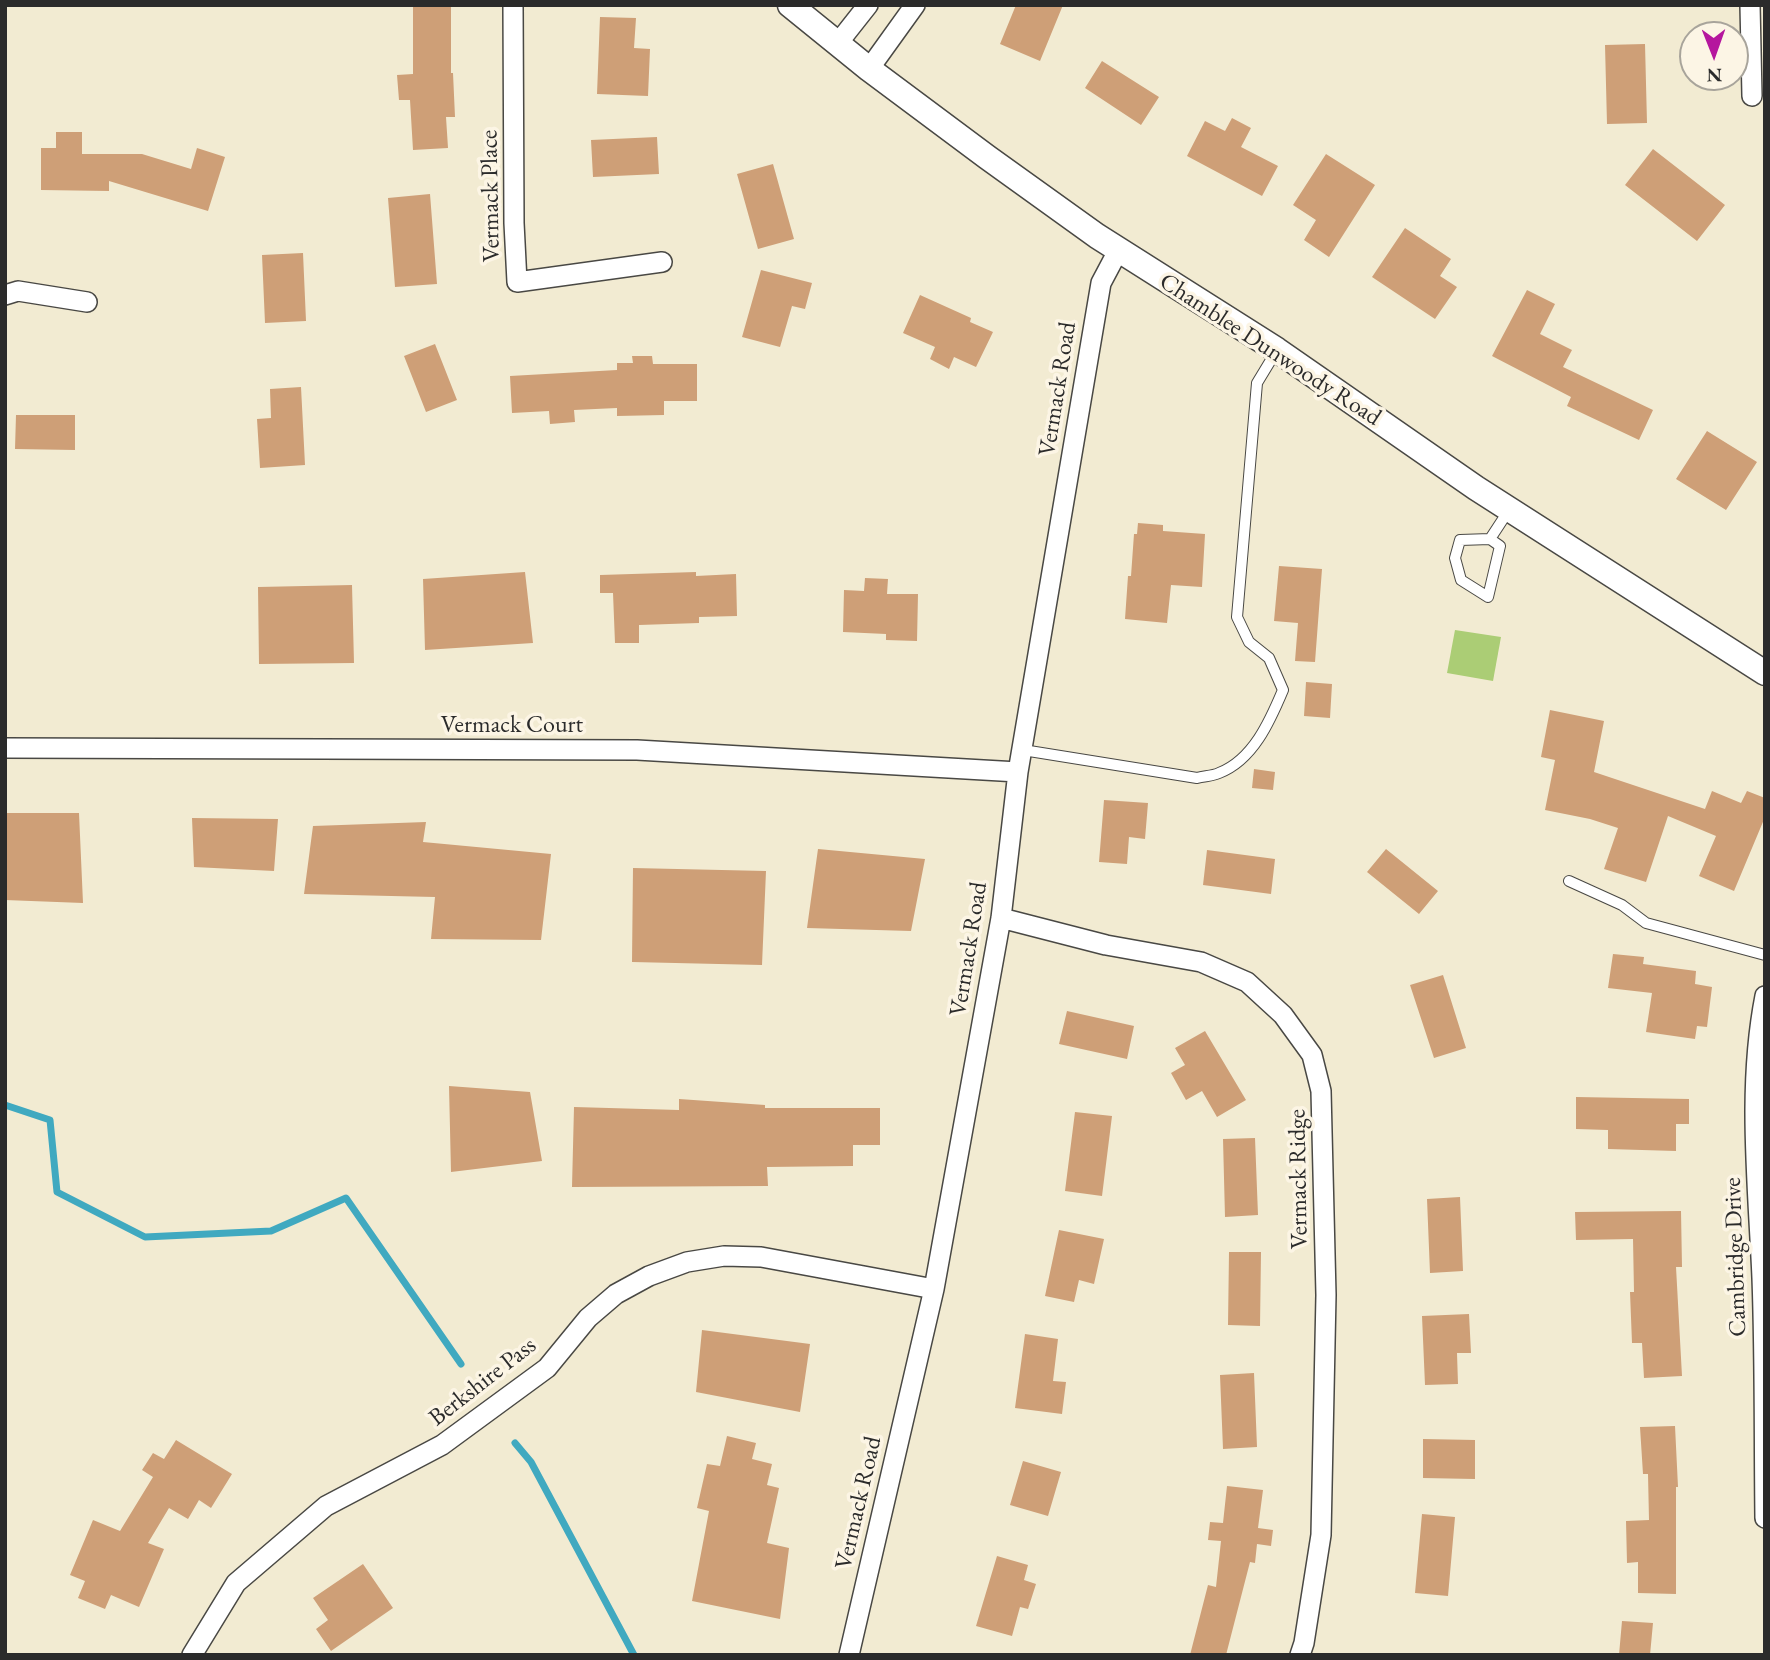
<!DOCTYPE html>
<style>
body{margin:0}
#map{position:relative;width:1770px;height:1660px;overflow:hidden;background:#f2ebd2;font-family:"EB Garamond",serif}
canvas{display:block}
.frame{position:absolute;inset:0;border:7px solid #2b2b2b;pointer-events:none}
.north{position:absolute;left:1679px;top:21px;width:70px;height:70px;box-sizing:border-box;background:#fcf5e5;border:2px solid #a8a49b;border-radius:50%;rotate:179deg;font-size:19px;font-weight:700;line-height:28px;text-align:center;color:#2b2b2b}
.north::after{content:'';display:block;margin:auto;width:24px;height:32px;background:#b5179e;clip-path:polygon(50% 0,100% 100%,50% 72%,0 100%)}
</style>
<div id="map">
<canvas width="1770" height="1660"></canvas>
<div class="frame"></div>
<div class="north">N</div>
</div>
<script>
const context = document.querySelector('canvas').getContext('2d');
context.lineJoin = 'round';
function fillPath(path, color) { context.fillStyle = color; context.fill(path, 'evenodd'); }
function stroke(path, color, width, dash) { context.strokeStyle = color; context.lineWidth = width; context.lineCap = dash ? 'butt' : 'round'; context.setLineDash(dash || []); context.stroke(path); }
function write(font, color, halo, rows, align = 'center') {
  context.font = font + ' "EB Garamond",serif'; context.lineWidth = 7; context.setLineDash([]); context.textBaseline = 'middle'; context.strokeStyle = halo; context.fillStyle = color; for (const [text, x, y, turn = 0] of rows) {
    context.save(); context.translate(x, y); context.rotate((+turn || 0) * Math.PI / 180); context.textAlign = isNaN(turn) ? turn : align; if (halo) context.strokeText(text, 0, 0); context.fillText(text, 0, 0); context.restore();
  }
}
fillPath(new Path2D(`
 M 1455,630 L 1501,637 L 1493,681 L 1447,673 Z`), '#abcd75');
stroke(new Path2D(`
 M 5,1105 L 50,1120 L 57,1192 L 145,1237 L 271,1231 L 346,1198 L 461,1364
 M 515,1443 L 531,1462 L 634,1655`), '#40a9c0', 7);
fillPath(new Path2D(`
 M 413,5 L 451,5 L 451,73 L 453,73 L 455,117 L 446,117 L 448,148 L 413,150 L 410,100 L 399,100 L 397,75 L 413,74 Z
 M 1016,5 L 1063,5 L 1040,61 L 1000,44 Z
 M 600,17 L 636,18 L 634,48 L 650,49 L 648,96 L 597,94 Z
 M 1645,44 L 1647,123 L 1607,124 L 1605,45 Z
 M 1102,61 L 1159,97 L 1141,125 L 1085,88 Z
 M 1232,118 L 1251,128 L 1241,147 L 1278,166 L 1262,196 L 1187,156 L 1205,121 L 1225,131 Z
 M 56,132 L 82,132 L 82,154 L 142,154 L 191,169 L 197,148 L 225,157 L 208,211 L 109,181 L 109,191 L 41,190 L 41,148 L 56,148 Z
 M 657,137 L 659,174 L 593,177 L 591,140 Z
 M 1653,149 L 1725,205 L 1697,241 L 1625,185 Z
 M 1326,154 L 1375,185 L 1329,257 L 1304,240 L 1316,220 L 1293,205 Z
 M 773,164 L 794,239 L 758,249 L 737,174 Z
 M 430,194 L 437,284 L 395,287 L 388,198 Z
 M 1405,228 L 1451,259 L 1440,276 L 1457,287 L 1435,319 L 1372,277 Z
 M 303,253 L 306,321 L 265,323 L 262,255 Z
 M 761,270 L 812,283 L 805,309 L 792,306 L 780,347 L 742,337 Z
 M 1527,290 L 1555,304 L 1540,334 L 1572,350 L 1563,367 L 1653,410 L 1639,440 L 1567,406 L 1571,397 L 1492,356 Z
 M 920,295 L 971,318 L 970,322 L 993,332 L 976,367 L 954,357 L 949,369 L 930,359 L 935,347 L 903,333 Z
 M 435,344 L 457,400 L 426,412 L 404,356 Z
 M 632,356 L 652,356 L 653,364 L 697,364 L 697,401 L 664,401 L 664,415 L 617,416 L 617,408 L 574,410 L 575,422 L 550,424 L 549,411 L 512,413 L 510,376 L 617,370 L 617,363 L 633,363 Z
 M 301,387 L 305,465 L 260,468 L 257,419 L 271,418 L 270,389 Z
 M 16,415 L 75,415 L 75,450 L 15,449 Z
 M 1707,431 L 1757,462 L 1726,510 L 1676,479 Z
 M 1138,523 L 1163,525 L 1163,531 L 1205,534 L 1202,587 L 1171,585 L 1167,623 L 1125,619 L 1128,576 L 1131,576 L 1134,534 L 1137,534 Z
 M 1279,566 L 1322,569 L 1315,662 L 1295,661 L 1298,623 L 1274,621 Z
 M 525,572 L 533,643 L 425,650 L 423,579 Z
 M 696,572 L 696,576 L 736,574 L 737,616 L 699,617 L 699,623 L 639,625 L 639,643 L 615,643 L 613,593 L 600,593 L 600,575 Z
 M 865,578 L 888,579 L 887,594 L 918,594 L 917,641 L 886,640 L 886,634 L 843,632 L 844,590 L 864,591 Z
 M 352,585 L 354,663 L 259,664 L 258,587 Z
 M 1306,682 L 1332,684 L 1330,718 L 1304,716 Z
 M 1550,710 L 1604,721 L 1594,772 L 1705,809 L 1712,791 L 1741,803 L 1747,791 L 1765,798 L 1765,817 L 1734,891 L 1699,876 L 1716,836 L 1668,816 L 1646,882 L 1604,869 L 1618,828 L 1590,819 L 1545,810 L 1555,760 L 1541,757 Z
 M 1254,769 L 1275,772 L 1273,790 L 1252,788 Z
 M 1104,800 L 1148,803 L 1145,839 L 1129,837 L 1127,864 L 1099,862 Z
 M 5,813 L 79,813 L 83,903 L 5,900 Z
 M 192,818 L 278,819 L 274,871 L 194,867 Z
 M 426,822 L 423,842 L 551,854 L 541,940 L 431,939 L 435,897 L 304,894 L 313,826 Z
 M 818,849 L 925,859 L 911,931 L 807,928 Z
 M 1386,849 L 1438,891 L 1419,914 L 1367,872 Z
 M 1207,850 L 1275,859 L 1271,894 L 1203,885 Z
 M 633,868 L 766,871 L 762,965 L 632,962 Z
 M 1613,954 L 1644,957 L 1643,964 L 1696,971 L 1695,984 L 1712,987 L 1707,1027 L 1697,1026 L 1695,1039 L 1646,1032 L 1652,993 L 1608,988 Z
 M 1443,975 L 1466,1048 L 1434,1058 L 1410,985 Z
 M 1067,1011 L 1134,1026 L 1127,1059 L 1059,1044 Z
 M 1205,1031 L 1246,1100 L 1217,1117 L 1202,1091 L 1186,1100 L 1171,1073 L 1185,1065 L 1175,1048 Z
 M 449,1086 L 530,1092 L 542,1161 L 451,1172 Z
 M 1576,1097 L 1689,1099 L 1689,1124 L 1676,1124 L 1676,1151 L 1608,1149 L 1608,1130 L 1576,1129 Z
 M 679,1099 L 765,1105 L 765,1108 L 880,1108 L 880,1145 L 853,1145 L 853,1166 L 767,1167 L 768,1186 L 572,1187 L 574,1107 L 679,1110 Z
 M 1075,1112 L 1112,1116 L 1102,1196 L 1065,1191 Z
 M 1255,1138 L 1258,1215 L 1225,1217 L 1223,1139 Z
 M 1460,1197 L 1463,1271 L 1430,1273 L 1427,1199 Z
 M 1681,1211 L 1682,1267 L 1676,1267 L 1682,1376 L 1644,1378 L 1642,1343 L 1632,1343 L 1630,1292 L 1634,1292 L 1633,1239 L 1576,1240 L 1575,1212 Z
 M 1059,1230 L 1104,1239 L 1094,1284 L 1079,1280 L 1074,1302 L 1045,1296 Z
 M 1229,1252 L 1261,1252 L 1260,1326 L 1228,1325 Z
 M 1469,1314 L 1471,1353 L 1457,1353 L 1458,1384 L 1425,1385 L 1422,1316 Z
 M 702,1330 L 810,1344 L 800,1412 L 696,1392 Z
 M 1025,1334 L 1058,1339 L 1053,1381 L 1066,1382 L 1062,1414 L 1015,1408 Z
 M 1254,1373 L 1257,1447 L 1223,1449 L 1220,1375 Z
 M 1675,1426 L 1678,1487 L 1676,1487 L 1676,1594 L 1638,1593 L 1638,1562 L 1627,1563 L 1626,1521 L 1649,1520 L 1648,1474 L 1643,1474 L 1640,1427 Z
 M 727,1436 L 756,1443 L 752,1459 L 772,1464 L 767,1485 L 779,1488 L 767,1543 L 789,1548 L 780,1619 L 692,1601 L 709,1511 L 697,1508 L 707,1464 L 720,1466 Z
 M 1423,1439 L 1475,1440 L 1475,1479 L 1423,1478 Z
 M 176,1440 L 232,1474 L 211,1508 L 199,1500 L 188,1519 L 169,1508 L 148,1543 L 164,1549 L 139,1607 L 111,1595 L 105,1609 L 78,1598 L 85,1581 L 70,1575 L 93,1520 L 120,1531 L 153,1477 L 142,1470 L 153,1453 L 164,1459 Z
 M 1023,1461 L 1061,1472 L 1048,1516 L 1010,1505 Z
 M 1227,1486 L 1263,1490 L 1258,1528 L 1273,1530 L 1271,1546 L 1257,1544 L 1255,1563 L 1250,1562 L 1226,1655 L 1190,1655 L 1208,1585 L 1216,1587 L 1221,1541 L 1208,1540 L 1210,1522 L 1223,1523 Z
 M 1422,1514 L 1455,1517 L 1448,1596 L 1415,1593 Z
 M 997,1556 L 1028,1565 L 1024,1580 L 1036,1584 L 1028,1609 L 1020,1607 L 1012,1636 L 976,1626 Z
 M 363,1564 L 393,1608 L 331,1651 L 316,1629 L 328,1620 L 313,1598 Z
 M 1622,1621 L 1653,1623 L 1650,1655 L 1619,1655 Z`), '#ce9f77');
const service = new Path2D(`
 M 1490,539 L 1500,546 L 1488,597 L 1461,580 L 1455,558 L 1460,540 L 1490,539 L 1509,510
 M 1023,750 L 1197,778 C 1204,776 1213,776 1219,773 C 1253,760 1270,721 1283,690 L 1269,658 L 1249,642 L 1237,617 L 1257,383 L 1277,350
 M 1569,881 L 1622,905 L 1646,923 L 1765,955`);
const minor = new Path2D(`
 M 513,5 L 514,223 L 517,282 L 662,262
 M 1750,5 L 1752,96
 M 838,43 L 868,5
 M 869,69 L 915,5
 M 5,295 L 18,291 L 87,302
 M 5,748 L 637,750 L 1018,772
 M 1001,918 L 1106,945 L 1201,962 L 1247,982 L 1283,1015 L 1312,1055 L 1321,1091 L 1326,1295 L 1321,1535 L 1304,1643 L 1300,1655
 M 1765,996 C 1747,1088 1758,1185 1762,1278 C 1765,1358 1764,1438 1765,1518
 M 192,1655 L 236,1583 L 326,1506 L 442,1445 L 547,1368 L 588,1318 L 616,1294 L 649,1276 L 687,1262 L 724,1256 L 761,1257 L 934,1289
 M 849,1655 L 934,1289 L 1001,918 L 1018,772 L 1101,283 L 1119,249`);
const tertiary = new Path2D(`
 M 790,5 L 869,69 L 987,157 L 1097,236 L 1277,350 L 1476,488 L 1765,673`);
stroke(service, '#494844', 12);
stroke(minor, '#494844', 22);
stroke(tertiary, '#494844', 27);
stroke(service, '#fff', 10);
stroke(minor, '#fff', 19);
stroke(tertiary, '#fff', 24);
write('24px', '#2b2b2b', '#fcf5e5', [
 ["Vermack Place",491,196,-91],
 ["Chamblee Dunwoody Road",1270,350,33],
 ["Vermack Road",1058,389,-81],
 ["Vermack Court",512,725],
 ["Vermack Road",969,949,-81],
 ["Vermack Ridge",1299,1179,-91],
 ["Cambridge Drive",1736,1257,-92],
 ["Berkshire Pass",483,1382,-38],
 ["Vermack Road",859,1503,-77]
]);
</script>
